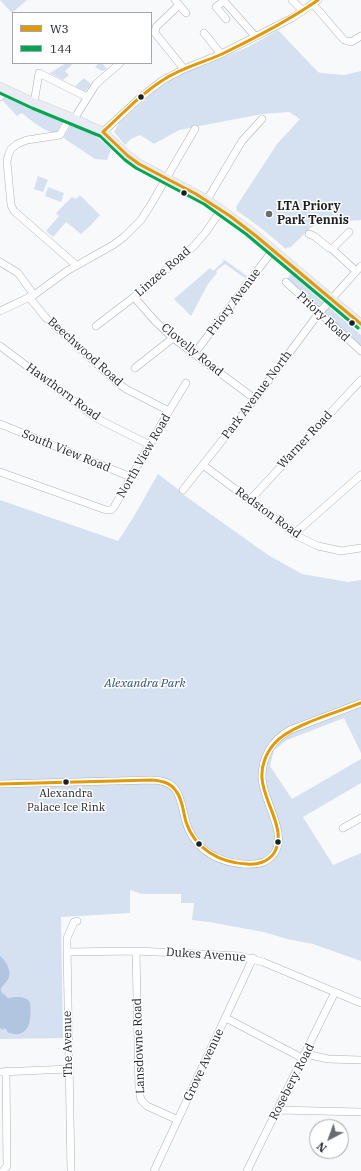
<!DOCTYPE html>
<style>
body{margin:0}
#map{position:relative;width:361px;height:1171px;overflow:hidden;background:#f8f9fb;font-family:"IBM Plex Serif",serif}
canvas{display:block}
.legend{position:absolute;left:12px;top:12px;width:140px;height:52px;box-sizing:border-box;background:#fff;border:1px solid #a4a6a8;margin:0;padding:5px 7px;list-style:none;font-size:12px;color:#1c2025}
.legend li{display:flex;align-items:center;gap:8px;height:20px}
.legend b{width:20px;border:1px solid #a4a6a8}
.north{position:absolute;left:309px;top:1119px;width:40px;height:40px;box-sizing:border-box;background:#fff;border:1px solid #a4a6a8;border-radius:50%;rotate:221deg;font-size:11px;font-weight:700;line-height:16px;text-align:center;color:#1c2025}
.north::after{content:'';display:block;margin:auto;width:14px;height:18px;background:#696c70;clip-path:polygon(50% 0,100% 100%,50% 72%,0 100%)}
</style>
<div id="map">
<canvas width="361" height="1171"></canvas>
<ul class="legend">
<li><b style="height:5px;background:#e19904"></b>W3</li>
<li><b style="height:5px;background:#00a651"></b>144</li>
</ul>
<div class="north">N</div>
</div>
<script>
const context = document.querySelector('canvas').getContext('2d');
context.lineJoin = 'round';
function fillPath(path, color) { context.fillStyle = color; context.fill(path, 'evenodd'); }
function stroke(path, color, width, dash) { context.strokeStyle = color; context.lineWidth = width; context.lineCap = dash ? 'butt' : 'round'; context.setLineDash(dash || []); context.stroke(path); }
function write(font, color, halo, rows, align = 'center') {
  context.font = font + ' "IBM Plex Serif",serif'; context.lineWidth = 3; context.setLineDash([]); context.textBaseline = 'middle'; context.strokeStyle = halo; context.fillStyle = color; for (const [text, x, y, turn = 0] of rows) {
    context.save(); context.translate(x, y); context.rotate((+turn || 0) * Math.PI / 180); context.textAlign = isNaN(turn) ? turn : align; if (halo) context.strokeText(text, 0, 0); context.fillText(text, 0, 0); context.restore();
  }
}
fillPath(new Path2D(`
 M 0,0 L 27,0 L 12,13 Z
 M 278,30 L 318,72 L 321,73 L 344,75 L 361,71 L 361,220 L 336,222 L 332,224 L 316,225 L 310,228 L 290,248 L 288,247 L 286,249 L 261,228 L 236,210 L 237,208 L 236,207 L 277,144 L 300,119 L 289,112 L 262,114 L 179,130 L 154,144 L 140,135 L 131,139 L 125,145 L 114,132 L 120,122 L 156,90 L 166,83 L 184,72 L 205,65 L 248,47 Z
 M 66,63 L 70,63 L 72,65 L 65,71 L 69,75 L 63,80 L 50,73 Z
 M 99,63 L 102,63 L 107,69 L 102,71 L 95,67 Z
 M 84,78 L 91,84 L 85,92 L 75,86 Z
 M 3,98 L 6,98 L 63,121 L 56,133 C 43,131 32,121 22,113 L 17,116 L 2,100 Z
 M 72,123 L 91,132 L 111,149 L 107,160 L 95,159 L 65,139 L 64,137 Z
 M 38,176 L 48,180 L 43,192 L 34,189 Z
 M 48,187 L 64,193 L 61,202 L 45,196 Z
 M 80,195 L 100,215 L 91,225 L 81,234 L 66,222 L 53,237 L 46,231 L 59,216 L 56,213 L 72,197 L 76,199 Z
 M 222,258 L 247,276 L 245,278 L 225,264 L 216,271 L 217,273 L 208,284 L 191,316 L 174,299 L 210,268 L 213,271 L 224,261 Z
 M 291,274 L 361,335 L 361,347 L 287,279 Z
 M 158,474 L 179,490 L 181,493 L 268,555 L 302,574 L 348,582 L 361,580 L 361,753 L 344,718 L 287,740 L 274,750 L 270,766 L 292,799 L 361,759 L 361,783 L 303,817 L 333,865 L 361,853 L 361,961 L 313,944 L 287,939 L 264,932 L 209,922 L 192,920 L 194,903 L 181,903 L 181,894 L 142,894 L 130,890 L 130,913 L 61,917 L 63,1038 L 0,1039 L 0,500 L 118,541 L 133,518 Z`), '#d5e0f0');
fillPath(new Path2D(`
 M 0,956 C 7,962 13,973 7,981 C 5,984 2,986 1,989 L 1,992 L 8,998 C 16,997 24,995 30,1002 C 32,1019 30,1041 7,1032 L 7,1030 L 4,1028 L 3,1030 L 0,1028 Z`), '#b2c5e0');
const minor = new Path2D(`
 M 175,0 L 186,13
 M 223,0 L 255,36
 M 292,0 L 303,11
 M 224,1 L 216,7 L 226,19
 M 313,4 L 344,40 L 351,42 L 361,36
 M 179,5 L 156,27 L 155,33 L 184,69
 M 204,33 L 221,54
 M 0,97 L 6,90
 M 34,103 L 39,73 L 87,97
 M 70,117 L 60,135 L 27,140 L 17,144 L 11,149 L 8,156 L 7,162 L 11,205 L 14,211 L 76,265
 M 74,119 L 96,84 L 120,63
 M 103,132 L 141,97 L 163,80 L 184,69 L 221,54 L 292,18 L 318,0
 M 207,200 L 242,141 L 262,119
 M 309,234 L 314,236 L 329,248 L 332,249 L 356,271
 M 332,249 L 349,232
 M 0,262 L 18,273 L 34,295
 M 286,282 L 361,351
 M 29,297 L 46,318 L 118,383 L 126,389 L 169,411
 M 134,297 L 155,321 L 173,338 L 255,399
 M 0,311 L 34,295 L 67,271 L 113,245 L 124,237 L 141,220 L 150,206 L 195,129
 M 96,326 L 134,297 L 194,246 L 206,232 L 221,210
 M 0,346 L 98,419 L 150,445
 M 194,354 L 273,250
 M 135,368 L 173,338
 M 0,424 L 131,477
 M 203,465 L 299,537 L 318,546 L 341,551 L 361,548
 M 0,472 L 106,510 L 111,510 L 114,507 L 169,411 L 186,383
 M 183,490 L 255,399 L 319,313 L 361,266
 M 250,500 L 361,380
 M 294,534 L 361,475
 M 0,784 L 152,780 C 186,780 179,809 189,830 C 199,852 220,862 243,864 C 253,865 266,864 273,855 C 290,835 262,800 262,777 C 262,757 272,740 290,730 L 361,703
 M 343,828 L 361,818
 M 136,951 L 139,1091 L 141,1100 L 147,1106 L 178,1120
 M 67,952 L 136,951 L 240,956 L 263,962 L 361,1003
 M 226,1018 L 304,1059
 M 306,1054 L 328,1059 L 361,1060
 M 0,1072 L 69,1069
 M 278,1110 L 361,1112
 M 3,1171 L 7,1166 L 6,1071
 M 71,1171 L 67,946 L 67,938 L 74,922 L 77,921
 M 154,1171 L 253,958
 M 247,1171 L 335,992`);
const major = new Path2D(`
 M 0,87 L 34,103 L 74,119 L 103,132 L 128,156 L 139,164 L 207,200 L 249,230 L 361,324`);
stroke(minor, '#afb2b5', 8);
stroke(major, '#d4d4d6', 10);
stroke(minor, '#fefefe', 7);
stroke(major, '#e9ecf2', 9);
stroke(new Path2D(`
 M 103,132 L 128,156 L 139,164 L 196,194 L 230,216 L 256,236 L 361,324
 M 103,132 C 122,114 141,94 163,80 C 181,68 202,63 222,54 C 255,38 288,21 318,0
 M 0,784 L 152,780 C 161,781 170,782 176,791 C 183,800 183,812 186,822 C 195,849 220,863 247,864 C 257,865 268,862 274,853 C 288,830 263,802 262,778 C 261,766 266,753 274,744 C 288,726 338,712 361,703`), '#e19904', 3);
stroke(new Path2D(`
 M 0,93 L 32,108 L 100,136 L 125,160 L 136,168 L 204,204 L 246,234 L 358,328`), '#00a651', 3);
for (const [x, y, r, color] of [
 [141,97,3.5,"#1c2025"],
 [184,193,3.5,"#1c2025"],
 [269,214,4,"#696c70"],
 [352,323,3.5,"#1c2025"],
 [66,782,3.5,"#1c2025"],
 [278,842,3.5,"#1c2025"],
 [199,844,3.5,"#1c2025"]
]) { const dot = new Path2D(); dot.arc(x, y, r, 0, 2 * Math.PI); context.fillStyle = color; context.fill(dot); stroke(dot, '#fff', 1.5); }
write('11px', '#1c2025', '#fff', [
 ["Alexandra",66,794],
 ["Palace Ice Rink",66,808]
]);
write('bold 12px', '#1c2025', '#fff', [
 ["LTA Priory",277,207],
 ["Park Tennis",277,221]
], 'left');
write('12px', '#1c2025', '#fff', [
 ["Linzee Road",163,272,-41],
 ["Priory Avenue",234,302,-53],
 ["Priory Road",323,317,43],
 ["Clovelly Road",192,350,39],
 ["Beechwood Road",85,352,42],
 ["Hawthorn Road",63,392,36],
 ["Park Avenue North",257,395,-53],
 ["Warner Road",305,440,-47],
 ["South View Road",66,451,22],
 ["North View Road",144,456,-60],
 ["Redston Road",268,513,36],
 ["Dukes Avenue",206,955,4],
 ["The Avenue",68,1044,-91],
 ["Lansdowne Road",139,1046,-92],
 ["Grove Avenue",204,1065,-65],
 ["Rosebery Road",292,1082,-63]
]);
write('italic 12px', '#2b4f81', '#fff', [
 ["Alexandra Park",145,684]
]);
</script>
